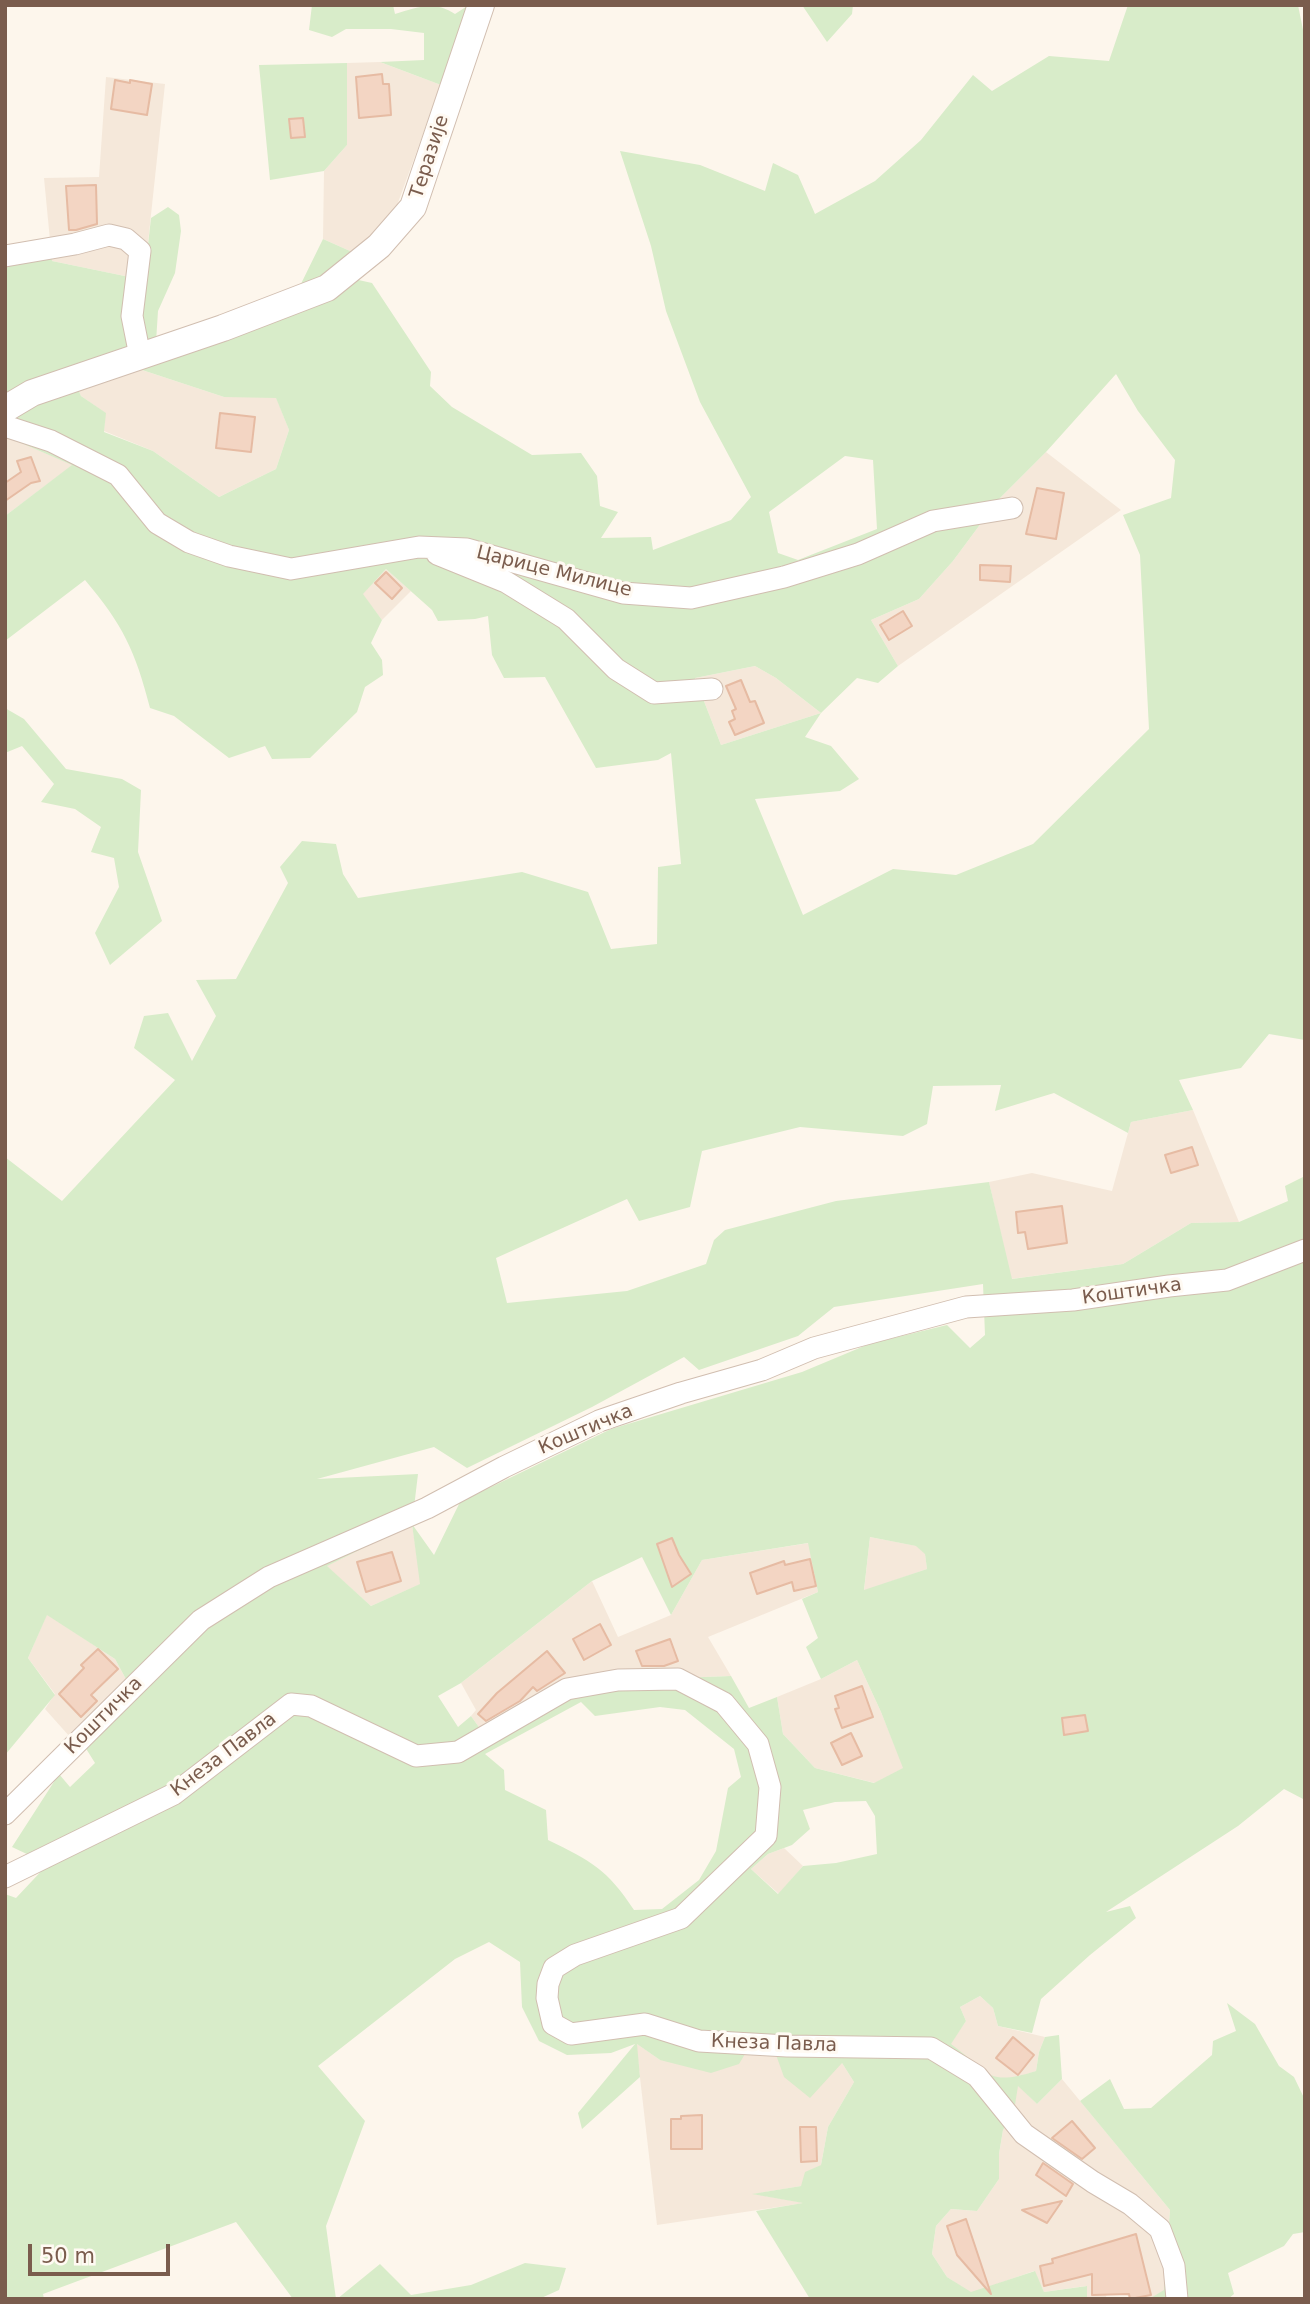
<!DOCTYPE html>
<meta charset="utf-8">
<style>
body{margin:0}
#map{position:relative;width:1310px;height:2304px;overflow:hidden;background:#fdf6ec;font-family:"DejaVu Sans",sans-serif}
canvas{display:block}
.frame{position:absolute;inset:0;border:7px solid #7a5c4d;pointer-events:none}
.scale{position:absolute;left:28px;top:2244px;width:142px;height:32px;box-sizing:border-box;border:4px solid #7a5c4d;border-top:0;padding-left:9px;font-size:21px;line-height:24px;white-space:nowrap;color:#7a5c4d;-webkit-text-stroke:5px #fffaf3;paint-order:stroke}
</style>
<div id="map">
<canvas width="1310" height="2304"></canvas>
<div class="frame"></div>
<div class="scale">50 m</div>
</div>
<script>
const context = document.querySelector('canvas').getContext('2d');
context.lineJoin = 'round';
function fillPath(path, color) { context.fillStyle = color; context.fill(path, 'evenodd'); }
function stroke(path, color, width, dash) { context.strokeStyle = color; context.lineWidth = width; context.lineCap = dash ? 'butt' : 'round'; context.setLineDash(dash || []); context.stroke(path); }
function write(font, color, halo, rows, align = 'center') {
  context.font = font + ' "DejaVu Sans",sans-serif'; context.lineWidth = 6; context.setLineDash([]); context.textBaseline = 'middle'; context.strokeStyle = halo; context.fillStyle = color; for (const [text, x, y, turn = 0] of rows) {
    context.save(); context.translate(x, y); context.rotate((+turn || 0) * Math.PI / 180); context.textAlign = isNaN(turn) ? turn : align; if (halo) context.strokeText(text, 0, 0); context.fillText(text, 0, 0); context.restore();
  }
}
fillPath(new Path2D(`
 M 380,62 L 441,85 L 392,219 L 359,255 L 323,239 L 324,171 L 347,145 L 347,63 Z
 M 106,77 L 165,84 L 144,280 L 52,261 L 44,178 L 99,177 Z
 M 136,368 L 224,397 L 276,397 L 289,430 L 276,469 L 219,497 L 153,451 L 104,431 L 105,413 L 81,396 L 76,385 Z
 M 5,436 L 73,465 L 5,516 Z
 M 1046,452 L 1121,510 L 898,666 L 871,620 L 919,599 L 953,561 L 999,499 Z
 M 386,569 L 411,591 L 382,620 L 362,594 Z
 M 755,666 L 776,678 L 821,713 L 721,745 L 695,678 Z
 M 1193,1110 L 1239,1222 L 1191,1223 L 1123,1264 L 1011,1279 L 989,1182 L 1032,1173 L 1112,1191 L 1131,1122 Z
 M 412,1524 L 421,1584 L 371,1606 L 326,1566 Z
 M 870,1537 L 917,1546 L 925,1553 L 927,1569 L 864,1591 Z
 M 809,1543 L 818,1592 L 708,1637 L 731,1676 L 569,1682 L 481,1730 L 471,1716 L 476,1710 L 461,1683 L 592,1581 L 618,1637 L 671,1615 L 702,1560 Z
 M 47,1614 L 115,1659 L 133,1692 L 70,1737 L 45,1709 L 55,1694 L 28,1658 Z
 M 857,1660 L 881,1712 L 904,1768 L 875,1783 L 815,1768 L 783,1734 L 777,1697 L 821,1679 Z
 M 784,1848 L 803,1866 L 779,1894 L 751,1869 L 768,1854 Z
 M 980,1996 L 993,2008 L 998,2026 L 1045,2037 L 1039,2052 L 1036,2071 L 1013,2079 L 993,2078 L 950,2044 L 966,2021 L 960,2007 Z
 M 636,2043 L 660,2060 L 748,2049 L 842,2063 L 854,2082 L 828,2127 L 821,2165 L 801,2186 L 754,2194 L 805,2203 L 657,2225 Z
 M 1062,2079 L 1170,2210 L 1164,2291 L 1149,2299 L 1130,2299 L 1115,2277 L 1105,2299 L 1087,2299 L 1086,2286 L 1044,2292 L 1034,2271 L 971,2293 L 947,2277 L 932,2254 L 936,2226 L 951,2209 L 977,2211 L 999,2179 L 999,2154 L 1003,2130 L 1018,2085 L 1037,2104 Z`), '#f5e8da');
fillPath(new Path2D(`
 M 312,5 L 393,5 L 395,14 C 418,7 434,0 455,14 L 469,5 L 441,85 L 380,62 L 424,60 L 424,33 L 391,29 L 346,29 L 332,37 L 309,30 Z
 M 802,5 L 853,5 L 852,14 L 827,42 Z
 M 1128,5 L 1298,5 L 1305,40 L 1305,1040 L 1269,1034 L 1241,1068 L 1179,1080 L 1193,1110 L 1131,1122 L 1128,1133 L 1054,1093 L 995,1111 L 1001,1085 L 933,1086 L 927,1124 L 903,1136 L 800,1127 L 702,1151 L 690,1207 L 639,1221 L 627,1199 L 496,1258 L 507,1303 L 627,1291 L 706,1264 L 714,1240 L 725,1230 L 836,1201 L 989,1182 L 1012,1279 L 1123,1264 L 1191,1223 L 1239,1222 L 1288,1201 L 1285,1186 L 1305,1176 L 1305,1800 L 1284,1789 L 1238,1826 L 1106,1912 L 1130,1906 L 1136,1918 L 1090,1955 L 1041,1999 L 1032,2033 L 998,2026 L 993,2008 L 980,1996 L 960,2007 L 966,2021 L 951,2044 C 989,2072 986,2087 1036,2071 L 1039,2052 L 1045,2037 L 1059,2035 L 1062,2079 L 1037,2104 L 1018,2086 L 1014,2111 L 1003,2130 L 999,2154 L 999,2179 L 977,2211 L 951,2209 L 936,2226 L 932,2254 L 947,2277 L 971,2292 L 1035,2271 L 1044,2292 L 1087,2286 L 1087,2299 L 810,2299 L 756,2211 L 803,2203 L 752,2194 L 801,2186 L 805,2172 L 821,2165 L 828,2127 L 854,2082 L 842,2063 L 810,2098 L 784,2077 L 775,2052 L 748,2049 L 739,2064 L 711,2073 L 660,2060 L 637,2044 L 640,2077 L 582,2129 L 578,2113 L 635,2044 L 611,2053 L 567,2055 L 539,2041 L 522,2007 L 520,1962 L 489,1942 L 455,1959 L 318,2066 L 365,2121 L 326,2226 L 336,2299 L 293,2299 L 236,2222 L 43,2294 L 44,2299 L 5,2299 L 5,1894 L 16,1898 L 48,1864 L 12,1847 L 59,1774 L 70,1787 L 95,1763 L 85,1747 L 133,1692 L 115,1659 L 47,1615 L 28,1658 L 55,1695 L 5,1755 L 5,1157 L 62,1201 L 175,1080 L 134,1048 L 144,1016 L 168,1013 L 192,1061 L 216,1016 L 196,980 L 236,979 L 288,883 L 280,867 L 302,841 L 336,844 L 343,874 L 358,898 L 522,872 L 588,892 L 611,949 L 657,944 L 658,867 L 681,864 L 671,753 L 658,760 L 596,768 L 545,677 L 504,678 L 492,655 L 488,616 L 475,619 L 438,621 L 432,610 L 386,569 L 363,594 L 382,620 L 371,643 L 382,660 L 383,675 L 365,687 L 357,712 L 310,758 L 272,759 L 265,746 L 229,758 L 174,716 L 150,708 C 135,650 123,625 85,580 L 5,641 L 5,516 L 72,465 L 5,436 L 5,252 L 50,240 L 52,261 L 144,280 L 151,218 L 168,207 L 179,215 L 181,231 L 175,273 L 158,311 L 156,342 L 72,375 L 81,396 L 106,413 L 104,432 L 153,451 L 219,497 L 276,469 L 289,430 L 276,398 L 224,397 L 136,368 L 354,279 L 372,283 L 431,372 L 430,386 L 452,407 L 532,455 L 581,453 L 597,476 L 600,506 L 618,512 L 601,538 L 651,537 L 653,550 L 731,520 L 751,497 L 700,402 L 666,311 L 651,246 L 620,151 L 700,165 L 765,191 L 773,163 L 798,175 L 815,214 L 875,181 L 921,140 L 973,75 L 992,91 L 1049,56 L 1109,61 ZM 1116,374 L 1138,411 L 1175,460 L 1171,498 L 1123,515 L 1140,555 L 1149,729 L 1033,844 L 956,875 L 893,869 L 803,915 L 755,799 L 840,791 L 859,779 L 831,746 L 805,737 L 821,713 L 857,678 L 878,683 L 898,666 L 871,620 L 919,599 L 953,561 L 999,499 L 1046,452 ZM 845,456 L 873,460 L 877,529 L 798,560 L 778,553 L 769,512 ZM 755,666 L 776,678 L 821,713 L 721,745 L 695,678 ZM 983,1284 L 985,1335 L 970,1348 L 947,1325 L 869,1344 L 802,1372 L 611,1429 L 460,1502 L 434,1555 L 412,1524 L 418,1474 L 317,1479 L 434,1447 L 467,1468 L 592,1407 L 684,1357 L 699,1370 L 798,1336 L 834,1307 ZM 412,1524 L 420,1584 L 371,1606 L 327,1566 ZM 870,1537 L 916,1546 L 925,1554 L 927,1569 L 864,1590 ZM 808,1543 L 818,1592 L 802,1599 L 818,1638 L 806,1647 L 821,1679 L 857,1660 L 881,1712 L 903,1768 L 874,1783 L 815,1768 L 783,1734 L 777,1697 L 749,1708 L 731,1676 L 569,1682 L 481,1730 L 471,1716 L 458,1727 L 438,1696 L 461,1683 L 592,1581 L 642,1557 L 671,1615 L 702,1560 ZM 581,1702 L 595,1716 L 660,1707 L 685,1710 L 734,1749 L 741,1777 L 728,1788 L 716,1851 L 699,1880 L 662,1909 L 634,1910 C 607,1869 591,1861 548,1840 L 546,1810 L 505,1790 L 504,1770 L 485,1754 ZM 866,1801 L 875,1816 L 877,1854 L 836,1863 L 803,1866 L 778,1894 L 751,1869 L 768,1854 L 792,1845 L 810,1829 L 803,1810 L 835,1802 Z
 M 347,63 L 347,145 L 324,171 L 270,180 L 259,65 Z
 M 323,239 L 359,255 L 295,296 Z
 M 5,708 L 24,719 L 66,769 L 122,779 L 141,790 L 138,852 L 162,921 L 110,965 L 95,933 L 119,887 L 114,858 L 91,852 L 101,827 L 75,809 L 41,802 L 54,784 L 22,746 L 5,753 Z
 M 1227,2003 L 1255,2024 L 1279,2066 L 1294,2077 L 1305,2100 L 1305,2232 L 1293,2234 L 1284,2246 L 1228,2273 L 1234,2294 L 1228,2299 L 1149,2299 L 1164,2290 L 1170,2210 L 1080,2101 L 1110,2079 L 1124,2109 L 1151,2108 L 1212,2055 L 1213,2041 L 1236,2031 Z
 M 525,2263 L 566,2268 L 559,2290 L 539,2299 L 337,2299 L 380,2264 L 411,2295 L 471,2285 Z`), '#d8ecc9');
const building = new Path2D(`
 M 382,74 L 383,84 L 389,84 L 391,115 L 359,118 L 356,77 Z
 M 115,80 L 130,83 L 130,80 L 152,84 L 147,115 L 111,109 Z
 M 303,118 L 305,137 L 291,138 L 289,119 Z
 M 96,185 L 97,224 L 76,230 L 69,230 L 66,186 Z
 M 220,413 L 255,417 L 251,452 L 216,448 Z
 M 31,457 L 40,481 L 31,483 L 5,501 L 5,483 L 21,472 L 17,461 Z
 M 1037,488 L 1064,493 L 1056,539 L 1026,534 Z
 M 980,565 L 1011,566 L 1010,582 L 980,580 Z
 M 386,572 L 402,588 L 392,599 L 375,583 Z
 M 903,611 L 912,626 L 889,640 L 880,625 Z
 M 741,680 L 750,702 L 755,701 L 764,723 L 735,735 L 729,722 L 735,719 L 732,711 L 736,709 L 726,686 Z
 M 1192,1147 L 1198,1165 L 1171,1173 L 1165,1155 Z
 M 1062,1206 L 1067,1243 L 1028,1249 L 1025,1232 L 1018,1233 L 1016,1212 Z
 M 672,1538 L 679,1555 L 691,1574 L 672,1587 L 657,1544 Z
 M 392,1552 L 401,1581 L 366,1592 L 357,1562 Z
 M 810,1559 L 816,1586 L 794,1591 L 792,1582 L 757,1594 L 750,1573 L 784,1561 L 785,1565 Z
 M 600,1624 L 611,1645 L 584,1660 L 573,1639 Z
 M 670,1639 L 678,1661 L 664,1666 L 642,1666 L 636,1651 Z
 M 98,1649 L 118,1669 L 91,1695 L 97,1701 L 81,1717 L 59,1694 L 84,1668 L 81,1665 Z
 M 547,1651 L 565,1673 L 537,1691 L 533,1687 L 520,1701 L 486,1721 L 478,1714 L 497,1693 Z
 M 862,1686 L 873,1717 L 842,1728 L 835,1709 L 839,1708 L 835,1696 Z
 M 1085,1715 L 1088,1731 L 1064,1735 L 1062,1718 Z
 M 851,1733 L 862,1756 L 842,1765 L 831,1743 Z
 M 1013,2037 L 1034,2055 L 1018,2075 L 996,2058 Z
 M 702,2115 L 702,2149 L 671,2149 L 671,2119 L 681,2119 L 681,2116 Z
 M 1072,2121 L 1095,2148 L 1082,2159 L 1052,2138 Z
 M 800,2127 L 816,2127 L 817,2161 L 801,2162 Z
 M 1043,2163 L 1073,2184 L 1066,2196 L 1036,2175 Z
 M 1062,2201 L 1047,2223 L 1022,2210 Z
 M 966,2219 L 991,2294 L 957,2255 L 947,2226 Z
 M 1136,2234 L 1151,2295 L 1130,2299 L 1129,2294 L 1092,2295 L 1092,2274 L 1044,2286 L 1040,2266 L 1053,2263 L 1052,2259 Z`);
fillPath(building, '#f3d5c3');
stroke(building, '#e6bba3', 2);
const minor = new Path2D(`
 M 5,256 L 75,244 L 109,235 L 126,239 L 140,251 L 132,316 L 140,356
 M 5,426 L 51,441 L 118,475 L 157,523 L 189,542 L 229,556 L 291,569 L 419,547 L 467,549 L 623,593 L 691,598 L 784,577 L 858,554 L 933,521 L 1012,508
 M 437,554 L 506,582 L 566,619 L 616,669 L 654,693 L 712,689
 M 5,1814 L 201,1620 L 269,1577 L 427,1508 L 504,1467 L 599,1421 L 681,1393 L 762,1370 L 814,1348 L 966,1307 L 1073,1300 L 1169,1286 L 1227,1280 L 1305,1250
 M 5,1877 L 174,1794 L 291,1704 L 311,1706 L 416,1756 L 458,1752 L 567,1689 L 618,1680 L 678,1679 L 724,1703 L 758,1744 L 770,1787 L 766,1836 L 681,1918 L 575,1955 L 554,1968 L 548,1984 L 547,1998 L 553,2024 L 571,2034 L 645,2024 L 699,2041 L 787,2046 L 931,2048 L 977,2076 L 1024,2134 L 1093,2182 L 1130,2204 L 1160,2229 L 1174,2266 L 1177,2299`);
const tertiary = new Path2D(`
 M 5,409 L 32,393 L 223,328 L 327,288 L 379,246 L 413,207 L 481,5`);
stroke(minor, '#d1beb0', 23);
stroke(tertiary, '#d1beb0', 28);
stroke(minor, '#fff', 21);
stroke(tertiary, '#fff', 26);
write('19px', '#7a5c4d', '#fffaf3', [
 ["Теразије",430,157,-72],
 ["Царице Милице",554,572,14],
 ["Коштичка",1132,1292,-8],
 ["Коштичка",586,1430,-23],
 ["Коштичка",104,1716,-45],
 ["Кнеза Павла",224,1755,-37],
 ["Кнеза Павла",774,2044,2]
]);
</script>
